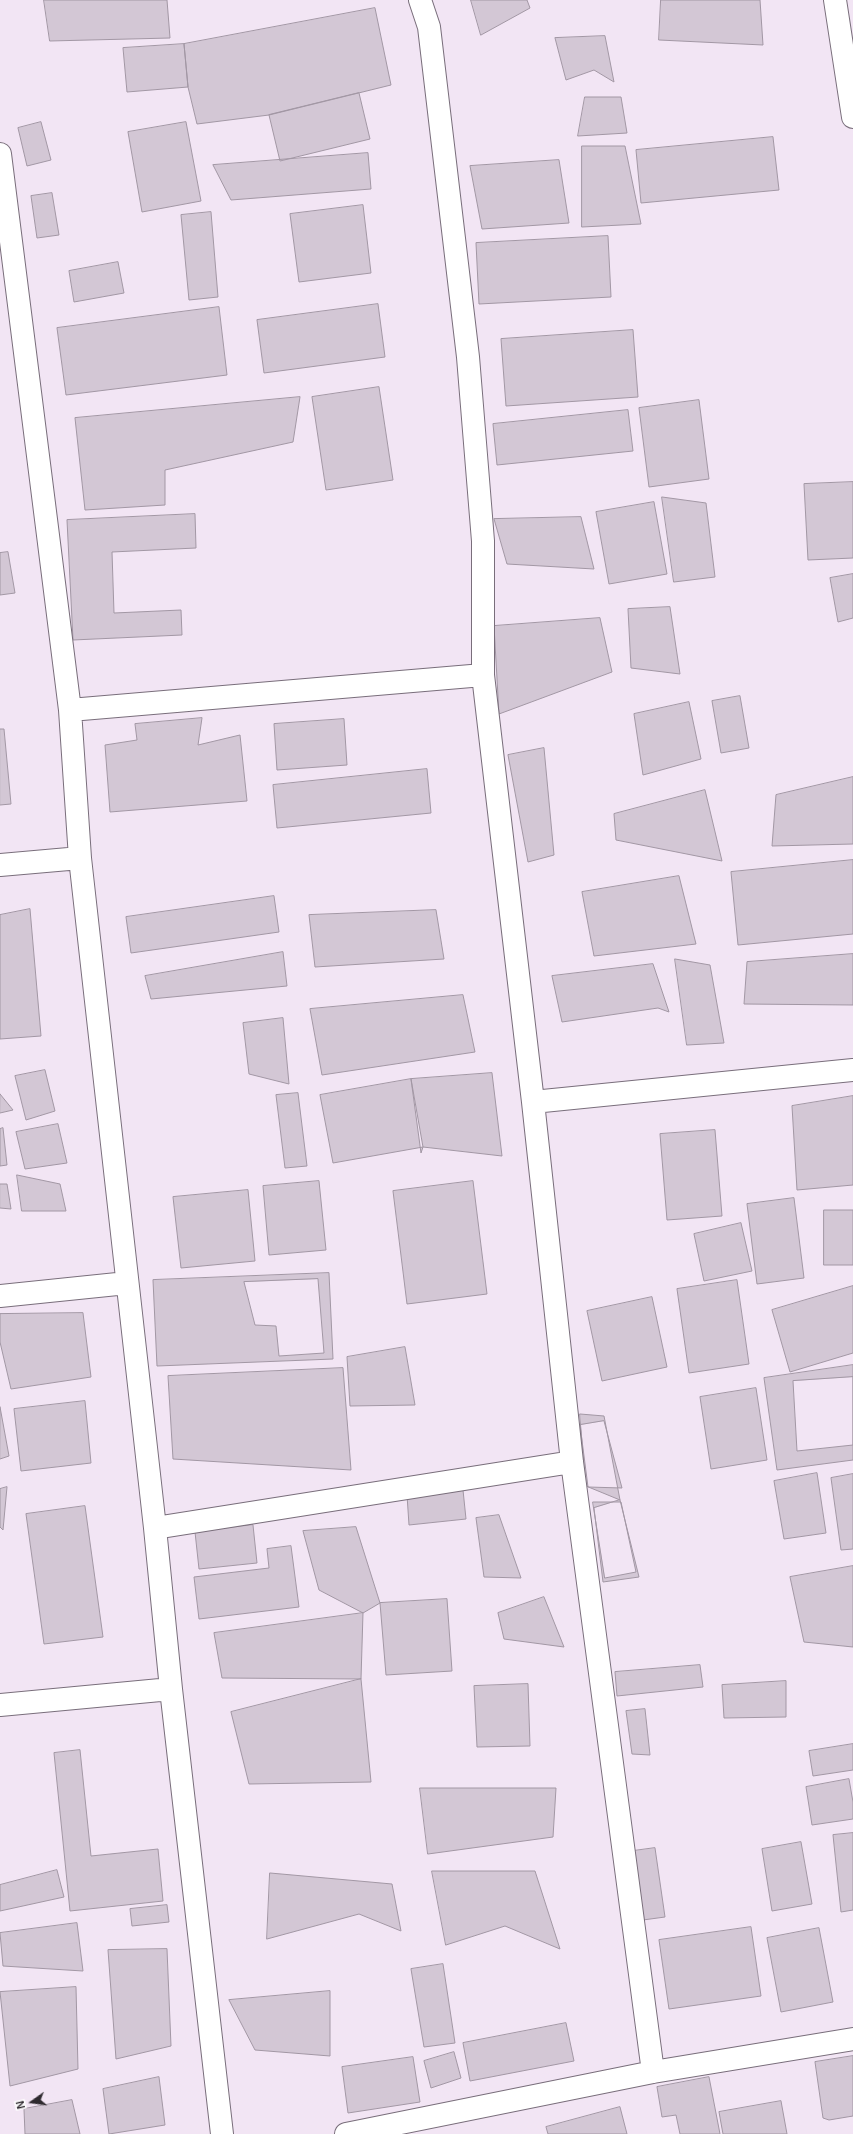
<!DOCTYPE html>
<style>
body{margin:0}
#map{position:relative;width:853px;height:2134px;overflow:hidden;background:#f2e5f4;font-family:Helvetica,sans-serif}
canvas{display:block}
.north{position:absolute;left:12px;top:2082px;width:40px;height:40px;-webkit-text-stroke:3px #fff;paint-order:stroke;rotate:256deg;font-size:11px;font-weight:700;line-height:16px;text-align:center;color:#2e2a2f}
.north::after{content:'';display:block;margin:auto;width:14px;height:18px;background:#2e2a2f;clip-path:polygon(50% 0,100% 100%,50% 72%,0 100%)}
</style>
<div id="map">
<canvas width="853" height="2134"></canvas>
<div class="north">N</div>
</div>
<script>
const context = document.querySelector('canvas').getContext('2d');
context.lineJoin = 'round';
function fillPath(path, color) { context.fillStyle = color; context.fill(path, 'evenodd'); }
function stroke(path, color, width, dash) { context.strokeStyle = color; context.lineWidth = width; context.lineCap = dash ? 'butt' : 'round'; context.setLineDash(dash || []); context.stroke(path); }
const building = new Path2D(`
 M 44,0 L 167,0 L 170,38 L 50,41 Z
 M 471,0 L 527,0 L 530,8 L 481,35 Z
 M 661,0 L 760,0 L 763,45 L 659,40 Z
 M 375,8 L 391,85 L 269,115 L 197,124 L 188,87 L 184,44 Z
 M 605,36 L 614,82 L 594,70 L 566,80 L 555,38 Z
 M 184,44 L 188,87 L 127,92 L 123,48 Z
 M 359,93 L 370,139 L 280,161 L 269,115 Z
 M 585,97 L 621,97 L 627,133 L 578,136 Z
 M 41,122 L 51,160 L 27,166 L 18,128 Z
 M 186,122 L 201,201 L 142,212 L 128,132 Z
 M 773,137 L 779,190 L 641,203 L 636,150 Z
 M 582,146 L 625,146 L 641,224 L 582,227 Z
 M 368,153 L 371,189 L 231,200 L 213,165 Z
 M 559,160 L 569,223 L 482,229 L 470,166 Z
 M 52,193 L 59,235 L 37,238 L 31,196 Z
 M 363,205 L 371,273 L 299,282 L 290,214 Z
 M 211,212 L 218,297 L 189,300 L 181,215 Z
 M 608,236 L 611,297 L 479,304 L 476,243 Z
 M 118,262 L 124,293 L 74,302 L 69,271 Z
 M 378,304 L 385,357 L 264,373 L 257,320 Z
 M 219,307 L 227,375 L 66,395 L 57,328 Z
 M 633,330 L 638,397 L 506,406 L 501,339 Z
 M 379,387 L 393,480 L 326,490 L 312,397 Z
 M 300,397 L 293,442 L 165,470 L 165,505 L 85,510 L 75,418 Z
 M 699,400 L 709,479 L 649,487 L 639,408 Z
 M 628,410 L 633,451 L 497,465 L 493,424 Z
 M 853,482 L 853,558 L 808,560 L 804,484 Z
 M 662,497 L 706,503 L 715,577 L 674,582 Z
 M 654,502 L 667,574 L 609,584 L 596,512 Z
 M 195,514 L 196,548 L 112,552 L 114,613 L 181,610 L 182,635 L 73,640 L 67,520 Z
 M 581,517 L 594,569 L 507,564 L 494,519 Z
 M 8,552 L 15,593 L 0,595 L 0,553 Z
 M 853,574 L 853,618 L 838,622 L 830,578 Z
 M 670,607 L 680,674 L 631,668 L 628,609 Z
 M 600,618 L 612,672 L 499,714 L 494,626 Z
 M 740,696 L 749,748 L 721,753 L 712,701 Z
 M 689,702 L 701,759 L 643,775 L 634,714 Z
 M 202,718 L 198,745 L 240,735 L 247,801 L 110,812 L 105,745 L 137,740 L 135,724 Z
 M 344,719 L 347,765 L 277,770 L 274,724 Z
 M 0,729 L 4,729 L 11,804 L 0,805 Z
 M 544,748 L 554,855 L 528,862 L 508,755 Z
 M 427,769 L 431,813 L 277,828 L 273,785 Z
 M 853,777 L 853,844 L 772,846 L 776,795 Z
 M 705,790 L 722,861 L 616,840 L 614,814 Z
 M 853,860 L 853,934 L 738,945 L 731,872 Z
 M 679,876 L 696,944 L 594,956 L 582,892 Z
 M 274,896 L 279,932 L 131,953 L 126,917 Z
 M 30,909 L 41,1036 L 0,1039 L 0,915 Z
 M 436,910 L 444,959 L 315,967 L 309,915 Z
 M 283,952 L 287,986 L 151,999 L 145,976 Z
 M 853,954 L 853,1005 L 744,1004 L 747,962 Z
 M 675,959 L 710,965 L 724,1043 L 687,1045 Z
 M 653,964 L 669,1012 L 658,1008 L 562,1022 L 552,976 Z
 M 463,995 L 475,1052 L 322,1075 L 310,1009 Z
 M 283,1018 L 289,1084 L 249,1074 L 243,1023 Z
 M 45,1070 L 55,1111 L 26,1120 L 15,1076 Z
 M 492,1073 L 502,1156 L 423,1147 L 421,1153 L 411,1079 Z
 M 411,1079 L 423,1147 L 333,1163 L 320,1095 Z
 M 298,1093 L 307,1166 L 285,1168 L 276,1095 Z
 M 0,1094 L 13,1110 L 0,1113 Z
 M 853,1096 L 853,1185 L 797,1190 L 792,1106 Z
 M 58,1124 L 67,1163 L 25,1169 L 16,1132 Z
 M 3,1128 L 7,1165 L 0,1166 L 0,1129 Z
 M 715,1130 L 722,1216 L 667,1220 L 660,1134 Z
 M 17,1175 L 60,1184 L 66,1211 L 22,1211 Z
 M 319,1181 L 326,1250 L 269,1255 L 263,1186 Z
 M 473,1181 L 487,1294 L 407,1304 L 393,1191 Z
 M 0,1184 L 7,1184 L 11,1209 L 0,1208 Z
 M 248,1190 L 255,1261 L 181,1268 L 173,1197 Z
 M 794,1198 L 804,1278 L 757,1284 L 747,1204 Z
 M 824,1210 L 853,1210 L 853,1265 L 824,1265 Z
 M 741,1223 L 752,1271 L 704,1281 L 694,1234 Z
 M 329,1273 L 333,1359 L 157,1366 L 153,1280 Z
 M 318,1279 L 324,1353 L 279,1356 L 276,1326 L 255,1325 L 244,1282 Z
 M 737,1280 L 749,1364 L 689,1373 L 677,1289 Z
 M 853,1286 L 853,1353 L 790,1372 L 772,1310 Z
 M 652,1297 L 667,1367 L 602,1381 L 587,1311 Z
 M 83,1313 L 91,1377 L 11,1389 L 0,1342 L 0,1314 Z
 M 405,1347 L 415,1405 L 350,1406 L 347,1357 Z
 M 853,1365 L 853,1460 L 777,1470 L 764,1378 Z
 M 343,1368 L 351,1470 L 173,1459 L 168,1376 Z
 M 853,1377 L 853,1445 L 797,1451 L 793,1381 Z
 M 756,1388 L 767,1460 L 711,1469 L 700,1397 Z
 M 85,1401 L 91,1463 L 21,1471 L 14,1409 Z
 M 0,1407 L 9,1456 L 0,1459 Z
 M 580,1414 L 604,1416 L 620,1500 L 586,1486 Z
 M 604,1421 L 622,1488 L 588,1487 L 580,1425 Z
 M 817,1473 L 826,1533 L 784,1539 L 774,1481 Z
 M 853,1474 L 853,1549 L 841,1550 L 831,1478 Z
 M 7,1487 L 3,1530 L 0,1527 L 0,1489 Z
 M 463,1490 L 466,1519 L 409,1525 L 407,1495 Z
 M 620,1500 L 639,1577 L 603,1582 L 594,1508 Z
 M 593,1502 L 621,1502 L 636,1572 L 605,1578 Z
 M 85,1506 L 103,1637 L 44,1644 L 26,1514 Z
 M 499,1515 L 521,1578 L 484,1577 L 476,1518 Z
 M 253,1525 L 257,1563 L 199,1569 L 195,1532 Z
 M 356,1527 L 380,1603 L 363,1613 L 319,1590 L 303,1531 Z
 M 291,1546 L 299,1607 L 199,1619 L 194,1577 L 269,1568 L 267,1549 Z
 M 853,1566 L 853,1647 L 804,1642 L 790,1577 Z
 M 544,1597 L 564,1647 L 504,1639 L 498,1613 Z
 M 447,1599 L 452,1671 L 386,1675 L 380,1603 Z
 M 363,1613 L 361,1679 L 222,1678 L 214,1633 Z
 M 700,1665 L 703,1687 L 617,1696 L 615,1672 Z
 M 361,1679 L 371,1782 L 249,1784 L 231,1712 Z
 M 786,1681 L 786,1717 L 724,1718 L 722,1685 Z
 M 528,1684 L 530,1746 L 477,1747 L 474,1686 Z
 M 645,1709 L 650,1755 L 632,1754 L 626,1711 Z
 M 853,1744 L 853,1770 L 813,1776 L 809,1751 Z
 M 80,1750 L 91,1856 L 158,1849 L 163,1901 L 70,1911 L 54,1753 Z
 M 849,1779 L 853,1802 L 853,1819 L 812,1825 L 806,1787 Z
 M 420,1788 L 556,1788 L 553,1837 L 428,1854 Z
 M 853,1833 L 853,1910 L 841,1912 L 833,1835 Z
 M 801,1842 L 812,1904 L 772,1911 L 762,1849 Z
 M 655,1848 L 665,1917 L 643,1920 L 633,1851 Z
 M 57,1870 L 64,1897 L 0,1911 L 0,1885 Z
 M 432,1871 L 535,1871 L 560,1949 L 505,1926 L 446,1945 Z
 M 270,1873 L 392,1884 L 401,1931 L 359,1914 L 267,1939 Z
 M 167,1905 L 169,1922 L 132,1926 L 130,1909 Z
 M 77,1923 L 83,1971 L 3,1966 L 0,1933 Z
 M 751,1927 L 761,1996 L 669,2009 L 659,1940 Z
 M 819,1928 L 833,2002 L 781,2012 L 767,1938 Z
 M 167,1949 L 171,2046 L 116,2059 L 108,1950 Z
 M 443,1964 L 455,2043 L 424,2047 L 411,1969 Z
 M 76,1987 L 78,2069 L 10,2086 L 0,1992 Z
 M 330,1991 L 330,2056 L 255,2050 L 229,2000 Z
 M 566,2023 L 574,2061 L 470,2081 L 463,2043 Z
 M 454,2052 L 461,2078 L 431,2088 L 424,2061 Z
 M 853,2056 L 853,2116 L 829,2120 L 823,2118 L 815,2062 Z
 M 413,2057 L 420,2102 L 348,2113 L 342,2067 Z
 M 159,2077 L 165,2125 L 109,2134 L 103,2089 Z
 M 709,2077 L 720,2134 L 680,2134 L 676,2115 L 662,2117 L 657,2087 Z
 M 72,2100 L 80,2134 L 25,2134 L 24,2109 Z
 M 781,2101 L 787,2134 L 723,2134 L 719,2112 Z
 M 620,2107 L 627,2134 L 548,2134 L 546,2127 Z`);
fillPath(building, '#d3c7d5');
stroke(building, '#a297a4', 1);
const minor = new Path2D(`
 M 420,0 L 429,27 L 468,357 L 483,541 L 483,675 L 533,1102 L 572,1462 L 653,2072
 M 835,0 L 853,117
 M 0,154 L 70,710 L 80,858 L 155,1528 L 171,1689 L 222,2134
 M 70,710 L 483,675
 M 0,865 L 80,858
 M 533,1102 L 853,1070
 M 0,1296 L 127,1283
 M 155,1528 L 572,1462
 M 0,1705 L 171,1689
 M 346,2134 L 653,2072 L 853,2039`);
stroke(minor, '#796e7b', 24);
stroke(minor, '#fff', 22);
</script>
